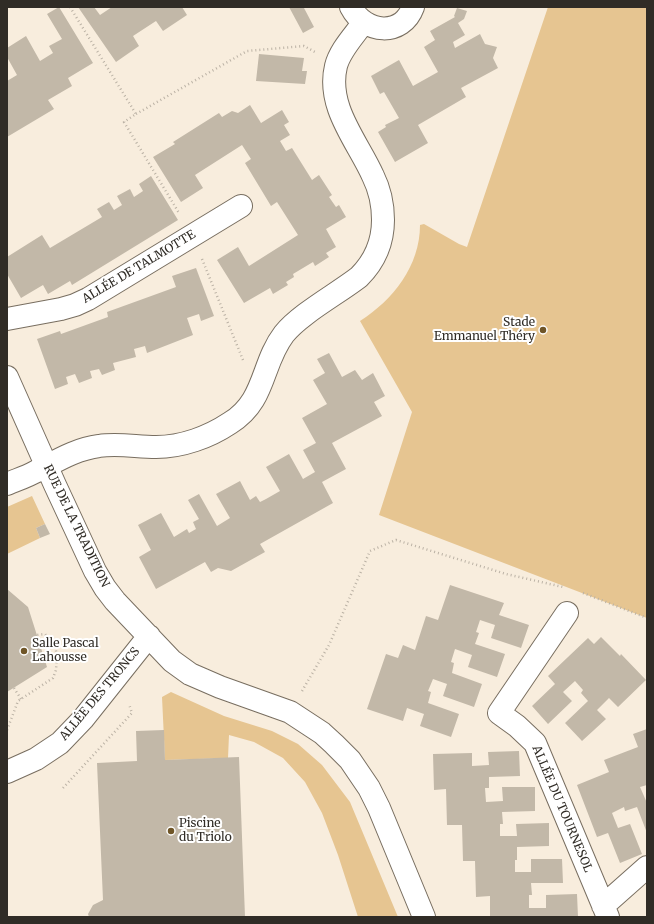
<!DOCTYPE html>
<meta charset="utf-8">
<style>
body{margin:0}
#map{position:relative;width:654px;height:924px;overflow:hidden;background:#f8eddd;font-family:Merriweather,serif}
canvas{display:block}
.frame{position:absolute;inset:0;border:8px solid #302c26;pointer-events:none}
</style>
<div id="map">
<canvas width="654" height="924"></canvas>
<div class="frame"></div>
</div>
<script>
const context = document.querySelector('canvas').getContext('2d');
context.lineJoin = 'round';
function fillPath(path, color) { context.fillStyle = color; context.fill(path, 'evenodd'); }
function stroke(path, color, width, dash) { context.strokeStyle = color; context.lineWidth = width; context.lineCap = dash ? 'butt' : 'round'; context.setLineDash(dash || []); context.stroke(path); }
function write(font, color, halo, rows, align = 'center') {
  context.font = font + ' Merriweather,serif'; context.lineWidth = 4; context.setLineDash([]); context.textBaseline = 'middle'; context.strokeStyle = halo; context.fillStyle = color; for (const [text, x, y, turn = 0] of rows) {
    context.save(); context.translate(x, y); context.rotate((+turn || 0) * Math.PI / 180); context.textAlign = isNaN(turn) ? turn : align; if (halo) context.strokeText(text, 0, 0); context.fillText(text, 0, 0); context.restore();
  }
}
fillPath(new Path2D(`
 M 548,7 L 647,7 L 647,618 L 379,515 L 412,412 L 360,321 C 393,300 420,266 420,225 L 424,224 L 459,244 L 467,247 Z
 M 32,496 L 45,524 L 36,528 L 40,538 L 7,554 L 7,507 Z
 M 171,692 L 224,716 L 272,731 L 298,744 L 322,765 L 350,802 L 398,917 L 358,917 L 338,855 L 322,813 L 305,782 L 283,758 L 254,742 L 229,735 L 228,758 L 165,760 L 162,697 Z`), '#e6c591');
fillPath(new Path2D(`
 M 59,7 L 93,63 L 68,78 L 72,86 L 48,100 L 54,109 L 7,137 L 7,81 L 17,75 L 7,57 L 7,48 L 26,36 L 40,61 L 53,53 L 49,46 L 62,39 L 47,14 Z
 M 78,7 L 94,7 L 100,15 L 112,7 L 182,7 L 187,15 L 163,31 L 156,21 L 133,36 L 139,46 L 116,62 Z
 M 289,7 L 307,7 L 304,8 L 314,27 L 303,33 Z
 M 457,8 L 467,11 L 464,19 L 458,23 L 465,35 L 453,42 L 455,48 L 480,34 L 485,44 L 497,47 L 493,58 L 498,68 L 461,88 L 466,97 L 418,125 L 428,143 L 395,162 L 378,132 L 386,127 L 385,125 L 399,118 L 384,92 L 380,94 L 371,76 L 399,60 L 413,86 L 438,72 L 424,47 L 435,40 L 430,31 L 455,17 L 454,16 Z
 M 259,54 L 304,58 L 302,71 L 307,71 L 305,84 L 256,81 Z
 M 250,105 L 261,123 L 282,110 L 289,122 L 284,125 L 290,135 L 280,141 L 286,151 L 292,148 L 312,180 L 319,175 L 332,195 L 329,197 L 336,207 L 339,205 L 346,217 L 326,229 L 336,247 L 326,253 L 329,257 L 315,266 L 313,262 L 293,274 L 294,277 L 286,282 L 288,285 L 273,294 L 270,288 L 244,303 L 217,260 L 238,247 L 249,266 L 298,235 L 277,202 L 271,206 L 245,163 L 251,159 L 242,145 L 195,175 L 203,188 L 181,202 L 153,157 L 175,144 L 173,142 L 219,113 L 222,117 L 232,111 L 238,113 Z
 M 151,176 L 178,220 L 72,285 L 70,281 L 48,294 L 43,285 L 21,298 L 7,274 L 7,257 L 42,235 L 50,248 L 102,217 L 97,209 L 109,202 L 114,210 L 122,205 L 117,196 L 130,189 L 134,197 L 143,191 L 139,184 Z
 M 196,268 L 214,316 L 201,321 L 199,314 L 187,318 L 193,335 L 147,353 L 145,346 L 134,349 L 136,357 L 113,363 L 115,370 L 102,375 L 99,369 L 90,371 L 92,378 L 79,383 L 75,374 L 66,377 L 68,384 L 55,389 L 37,339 L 60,331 L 61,334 L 108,317 L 107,312 L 176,287 L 172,276 Z
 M 329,353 L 342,377 L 355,370 L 362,380 L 373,373 L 385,396 L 374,402 L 382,416 L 332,443 L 346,469 L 322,482 L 333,503 L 260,544 L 265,552 L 231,571 L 218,568 L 211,572 L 205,562 L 156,589 L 139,557 L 151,550 L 138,525 L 161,513 L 174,537 L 187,529 L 189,533 L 196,529 L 193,522 L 199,519 L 188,500 L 199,494 L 217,526 L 230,518 L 216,494 L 240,481 L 250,500 L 256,496 L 260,502 L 266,499 L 280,491 L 266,467 L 289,454 L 303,479 L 315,472 L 303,450 L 316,443 L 302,418 L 327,404 L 313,380 L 325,373 L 317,359 Z
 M 45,524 L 50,534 L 40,538 L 36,528 Z
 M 450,585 L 504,603 L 499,615 L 529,625 L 521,648 L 491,638 L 495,625 L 480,620 L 476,632 L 479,633 L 475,644 L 505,654 L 497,677 L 468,667 L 472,655 L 455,649 L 451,662 L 454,663 L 452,673 L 482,684 L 474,707 L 443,696 L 447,684 L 433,679 L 428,691 L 431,692 L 428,703 L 459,714 L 451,737 L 420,726 L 424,714 L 407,708 L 403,721 L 367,709 L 386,654 L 398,658 L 403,645 L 415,650 L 426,616 L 438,620 Z
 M 7,589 L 28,607 L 47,667 L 7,692 Z
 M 601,637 L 620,656 L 621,654 L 646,680 L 618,707 L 609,698 L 597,710 L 606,719 L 582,741 L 565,723 L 588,701 L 581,693 L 583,690 L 575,681 L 563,692 L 572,701 L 548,724 L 532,706 L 555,684 L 548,676 L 588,638 L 594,644 Z
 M 647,729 L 647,785 L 640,787 L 647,803 L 647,833 L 637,807 L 625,811 L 624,807 L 612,813 L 618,828 L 630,824 L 642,854 L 620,863 L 608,833 L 597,837 L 577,785 L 609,772 L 604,760 L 638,747 L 633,734 Z
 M 164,730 L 165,760 L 239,757 L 245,917 L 89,917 L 88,914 L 93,905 L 103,900 L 97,763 L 137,761 L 136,731 Z
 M 519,751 L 520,776 L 489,777 L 489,788 L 485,788 L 486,802 L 503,801 L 502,787 L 535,787 L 535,811 L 502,812 L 503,824 L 500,824 L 500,836 L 517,836 L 516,824 L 549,823 L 549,846 L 517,847 L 517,860 L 515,860 L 515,872 L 531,872 L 531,859 L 562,859 L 563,883 L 531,883 L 532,895 L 529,895 L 529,908 L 546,908 L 546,895 L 577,894 L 578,917 L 490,917 L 490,896 L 476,897 L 475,861 L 463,861 L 462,825 L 447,825 L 446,789 L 434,790 L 433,754 L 472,753 L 472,766 L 489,765 L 488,752 Z`), '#c2b8a8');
const minor = new Path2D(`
 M 351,7 C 365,34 402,37 413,7
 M 7,319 L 61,309 L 75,305 L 88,299 L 241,206
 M 7,377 L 55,485 L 95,571 L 105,588 L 115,601 L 172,661 L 190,674 L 220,687 L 290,712 L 322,733 L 334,744 L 350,760 L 369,788 L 379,808 L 424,917
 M 7,484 C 16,480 26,477 35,472 C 55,462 75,449 99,446 C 118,443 137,447 156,447 C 182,447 209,437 230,423 C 266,401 261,364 284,334 C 300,314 337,294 359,277 C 374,262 383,243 383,220 C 383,206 380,190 373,176 C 358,142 326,107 336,66 C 340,50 354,36 363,23
 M 567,613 L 499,713 L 517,726 L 535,743 L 608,917
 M 7,772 L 36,759 L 60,743 L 83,719 L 149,636
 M 603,906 L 647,867`);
stroke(minor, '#786e60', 24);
stroke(new Path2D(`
 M 70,7 L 136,114 L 124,122 L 179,213
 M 136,114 L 247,51 L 304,46 L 315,52
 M 202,259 L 243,360
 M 583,593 L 647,618
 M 14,688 L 21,699
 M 302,691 L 329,645 L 370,551 L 396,540 L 506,574 L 563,587
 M 7,730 L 18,701 L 53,678 L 56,670 L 57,656 L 55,646 L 45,634 L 37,635
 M 63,788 L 132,713 L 129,704`), '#bbb2a5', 2.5, [1, 3]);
stroke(minor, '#fff', 22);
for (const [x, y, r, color] of [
 [543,330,4,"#6f5527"],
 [24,651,4,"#6f5527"],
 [171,831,4,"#6f5527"]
]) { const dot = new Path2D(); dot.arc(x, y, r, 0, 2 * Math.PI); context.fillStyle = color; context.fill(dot); stroke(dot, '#fff', 1.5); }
write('12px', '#302c26', '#fff', [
 ["ALLÉE DE TALMOTTE",139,267,-31],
 ["RUE DE LA TRADITION",76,526,64],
 ["ALLÉE DES TRONCS",100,694,-50],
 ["ALLÉE DU TOURNESOL",562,809,67]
]);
write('12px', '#302c26', '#fff', [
 ["Stade",535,323,"right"],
 ["Emmanuel Théry",535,337,"right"],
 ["Salle Pascal",32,644],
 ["Lahousse",32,658],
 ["Piscine",179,824],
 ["du Triolo",179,838]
], 'left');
</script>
